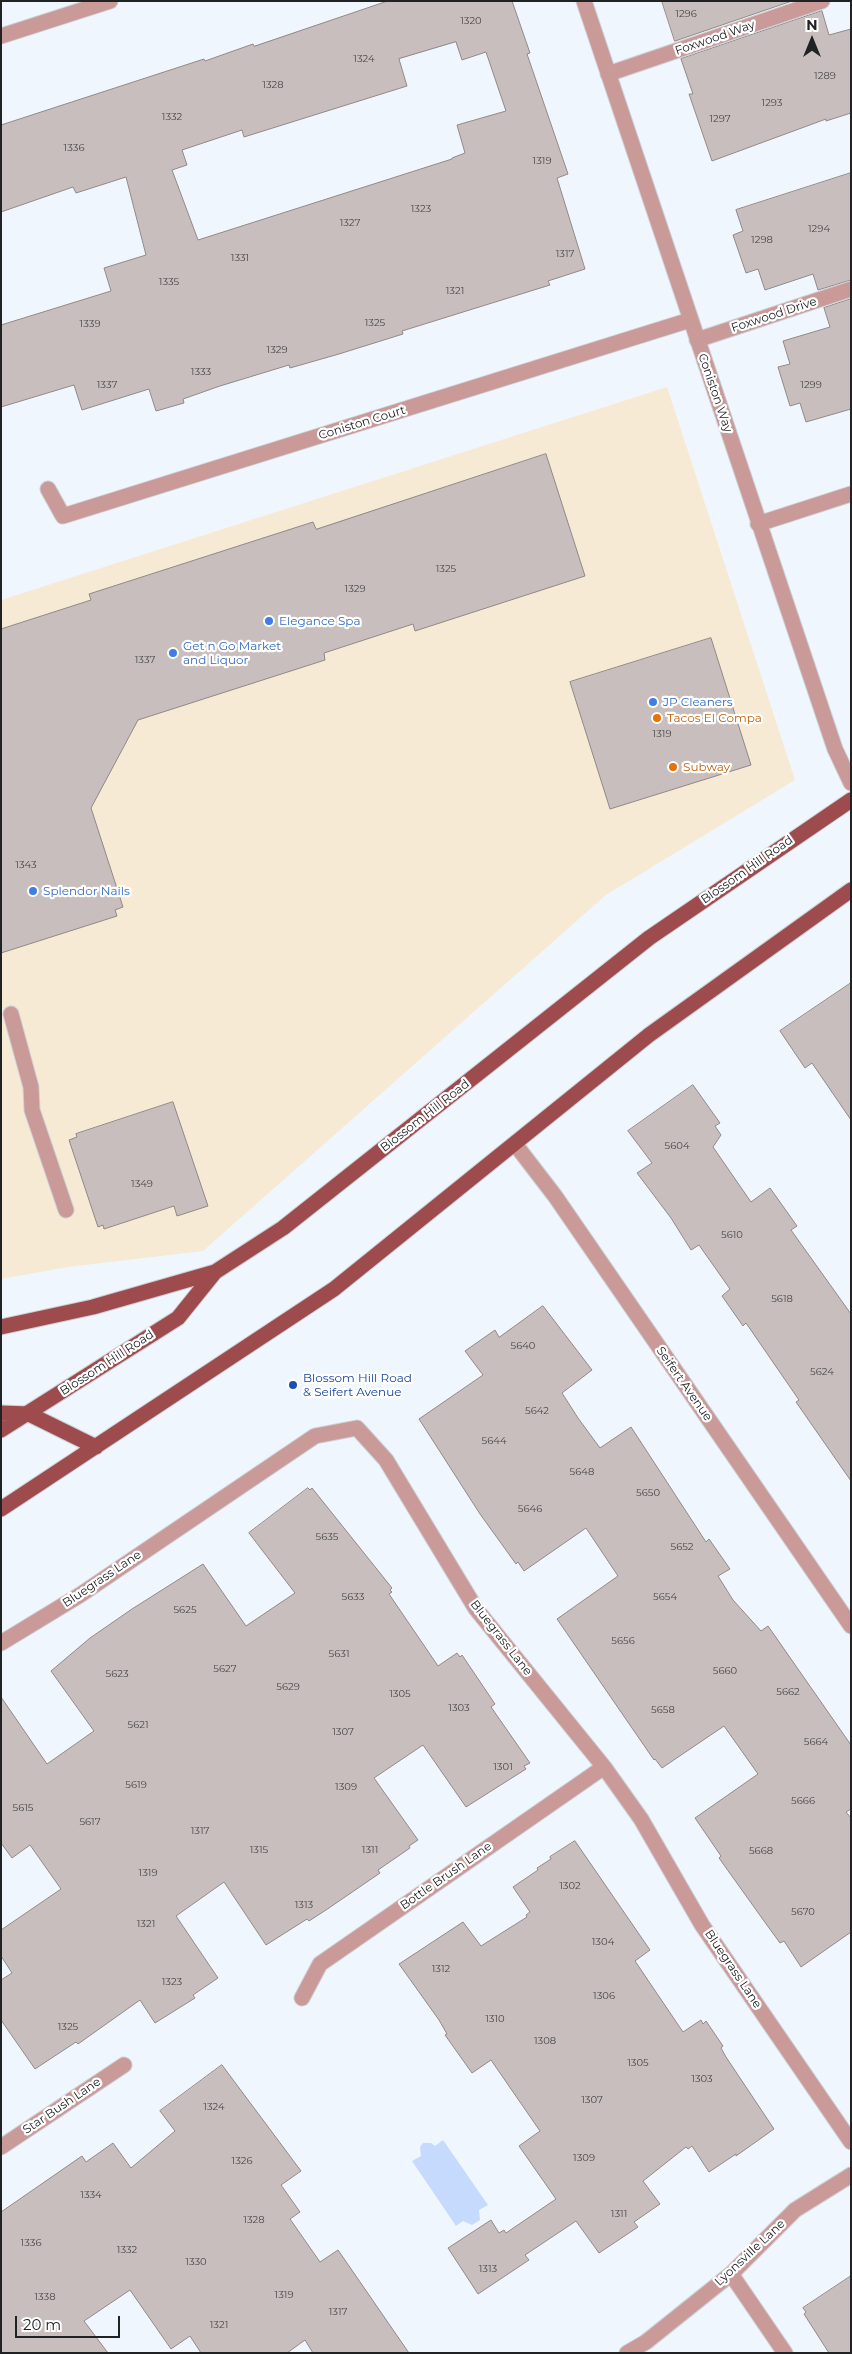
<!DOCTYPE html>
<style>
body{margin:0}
#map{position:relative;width:852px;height:2354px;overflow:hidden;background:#f0f6fd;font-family:Montserrat,sans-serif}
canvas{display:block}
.frame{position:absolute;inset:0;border:2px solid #202224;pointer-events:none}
.north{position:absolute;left:787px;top:15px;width:50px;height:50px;-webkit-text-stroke:4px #fff;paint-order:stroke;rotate:0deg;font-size:14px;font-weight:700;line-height:20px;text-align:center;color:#202224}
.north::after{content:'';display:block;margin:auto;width:18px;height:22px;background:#202224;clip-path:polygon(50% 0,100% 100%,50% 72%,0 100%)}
.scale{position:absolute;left:15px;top:2316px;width:105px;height:22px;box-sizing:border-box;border:2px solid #202224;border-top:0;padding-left:6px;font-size:15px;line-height:18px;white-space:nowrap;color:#202224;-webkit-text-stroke:4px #fff;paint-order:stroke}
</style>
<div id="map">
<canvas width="852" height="2354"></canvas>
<div class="frame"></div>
<div class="north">N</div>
<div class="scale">20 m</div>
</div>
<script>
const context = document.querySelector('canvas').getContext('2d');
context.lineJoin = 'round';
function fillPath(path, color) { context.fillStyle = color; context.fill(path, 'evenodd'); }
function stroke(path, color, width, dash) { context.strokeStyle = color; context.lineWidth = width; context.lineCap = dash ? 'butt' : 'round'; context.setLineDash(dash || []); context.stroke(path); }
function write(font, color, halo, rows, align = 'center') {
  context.font = font + ' Montserrat,sans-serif'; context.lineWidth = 4.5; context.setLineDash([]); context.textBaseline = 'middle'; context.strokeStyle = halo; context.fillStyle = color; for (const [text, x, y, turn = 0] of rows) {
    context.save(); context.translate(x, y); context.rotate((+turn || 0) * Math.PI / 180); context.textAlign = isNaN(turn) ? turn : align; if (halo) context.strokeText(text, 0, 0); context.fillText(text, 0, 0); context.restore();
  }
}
fillPath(new Path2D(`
 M 667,387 L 795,780 L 606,895 L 203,1251 L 68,1267 L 1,1279 L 1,600 Z`), '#f6ead5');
fillPath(new Path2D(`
 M 443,2140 L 488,2205 L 479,2210 L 480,2220 L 472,2225 L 463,2221 L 456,2226 L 412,2161 L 421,2156 L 420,2147 L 423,2143 L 431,2143 L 435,2146 Z`), '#c5dafc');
const building = new Path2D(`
 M 388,1 L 512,1 L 530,53 L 527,54 L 568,174 L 557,178 L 585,269 L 548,281 L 550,285 L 402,331 L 403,334 L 339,354 L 290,368 L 289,365 L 220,386 L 183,399 L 184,403 L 156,411 L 149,389 L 82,410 L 74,385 L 1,407 L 1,325 L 111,291 L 104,268 L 146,255 L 126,177 L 76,193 L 73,187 L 1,212 L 1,125 L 204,59 L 205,61 L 253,44 L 254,46 ZM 456,42 L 462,60 L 486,52 L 506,111 L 457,125 L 465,153 L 452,158 L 452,159 L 198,240 L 172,170 L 187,165 L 182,150 L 242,130 L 244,137 L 407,86 L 399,59 Z
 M 662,1 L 792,1 L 675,41 Z
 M 822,11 L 829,35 L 851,29 L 851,113 L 826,121 L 826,119 L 712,161 L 689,94 L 693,94 L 681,59 Z
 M 851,173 L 851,280 L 818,290 L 813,274 L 765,290 L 758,269 L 746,273 L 733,235 L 743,231 L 736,210 Z
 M 851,299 L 851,409 L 806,422 L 800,403 L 790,406 L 778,367 L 790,364 L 783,341 L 830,327 L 824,308 Z
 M 546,454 L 585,576 L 415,631 L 413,624 L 324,653 L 325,660 L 138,720 L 91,808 L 123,907 L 115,910 L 117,916 L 1,953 L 1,629 L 91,600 L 89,594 L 313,522 L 316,529 Z
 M 711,638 L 751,765 L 610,809 L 570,682 Z
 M 851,983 L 851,1120 L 812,1063 L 805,1068 L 780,1031 Z
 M 693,1085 L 720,1123 L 715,1126 L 721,1135 L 713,1147 L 751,1202 L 770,1188 L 797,1226 L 791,1230 L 851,1314 L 851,1481 L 796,1402 L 799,1400 L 746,1323 L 743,1326 L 722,1296 L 730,1289 L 699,1245 L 691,1250 L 671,1218 L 637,1173 L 652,1163 L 628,1131 Z
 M 173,1102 L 208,1206 L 177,1216 L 174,1206 L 104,1229 L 103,1225 L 98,1227 L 69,1140 L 77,1137 L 76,1134 Z
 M 543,1306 L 592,1370 L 562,1393 L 578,1418 L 600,1448 L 631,1427 L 706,1542 L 709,1539 L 730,1569 L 718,1576 L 733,1600 L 761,1631 L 768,1626 L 851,1745 L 851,1809 L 846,1812 L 851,1818 L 851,1932 L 801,1967 L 784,1941 L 780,1943 L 764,1921 L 719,1858 L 721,1856 L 695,1818 L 758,1774 L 724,1726 L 662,1768 L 655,1759 L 654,1760 L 557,1619 L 618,1576 L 586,1528 L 524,1571 L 518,1562 L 516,1564 L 480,1514 L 419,1419 L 483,1375 L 465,1351 L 495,1330 L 499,1337 Z
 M 308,1488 L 310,1490 L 312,1488 L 392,1588 L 390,1590 L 392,1592 L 389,1594 L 438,1666 L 457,1653 L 460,1657 L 462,1655 L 495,1704 L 491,1707 L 530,1763 L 524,1766 L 526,1769 L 466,1807 L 423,1745 L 374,1778 L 418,1840 L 409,1846 L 410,1848 L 378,1870 L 380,1873 L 326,1910 L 309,1921 L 307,1919 L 266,1945 L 224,1882 L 176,1916 L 218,1978 L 193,1995 L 195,1998 L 155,2023 L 140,2000 L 78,2044 L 76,2042 L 35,2069 L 1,2020 L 1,1980 L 12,1973 L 1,1956 L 1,1930 L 61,1889 L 30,1845 L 12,1858 L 1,1843 L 1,1697 L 47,1764 L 94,1731 L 51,1671 L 90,1638 L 132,1609 L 203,1564 L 246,1626 L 295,1593 L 249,1533 Z
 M 575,1841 L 650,1950 L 635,1961 L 683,2032 L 701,2020 L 703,2024 L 706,2021 L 723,2046 L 721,2048 L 726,2057 L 774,2129 L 736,2156 L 736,2154 L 709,2172 L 692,2146 L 688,2149 L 686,2147 L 643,2181 L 660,2204 L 634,2222 L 638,2227 L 599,2253 L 576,2221 L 525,2255 L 529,2260 L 478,2294 L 448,2248 L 491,2220 L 499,2233 L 504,2230 L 506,2233 L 556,2199 L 519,2146 L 540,2131 L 491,2060 L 472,2073 L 445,2035 L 447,2034 L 439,2020 L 399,1964 L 463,1922 L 481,1946 L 527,1917 L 526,1915 L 530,1912 L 513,1887 L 538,1870 L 537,1868 L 551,1859 L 550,1857 Z
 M 222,2065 L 301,2171 L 281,2185 L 300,2212 L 290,2219 L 320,2262 L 338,2250 L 409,2353 L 313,2353 L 305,2340 L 287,2353 L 201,2353 L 190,2336 L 171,2349 L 130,2290 L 84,2321 L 108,2353 L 1,2353 L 1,2212 L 82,2156 L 86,2162 L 113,2143 L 131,2168 L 175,2131 L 160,2111 Z
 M 851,2276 L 851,2353 L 829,2353 L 804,2314 L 806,2312 L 803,2308 Z`);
fillPath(building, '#c8bebd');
stroke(building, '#928987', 1);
const minor = new Path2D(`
 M 584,1 L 835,749 L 851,783
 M 1,36 L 110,1
 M 608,74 L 822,1
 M 697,340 L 851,289
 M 48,489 L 63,516 L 690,320
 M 758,524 L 851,494
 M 11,1014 L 31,1087 L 32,1110 L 66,1210
 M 515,1144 L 555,1196 L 851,1626
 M 1,1643 L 80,1595 L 315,1436 L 357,1428 L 386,1460 L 476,1609 L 604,1767 L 641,1819 L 702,1925 L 851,2142
 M 302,1998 L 320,1964 L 604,1767
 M 1,2147 L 124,2065
 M 731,2274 L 785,2353
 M 627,2353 L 646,2342 L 731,2274 L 795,2210 L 851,2175`);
const major = new Path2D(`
 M 1,1327 L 93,1307 L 215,1272
 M 1,1413 L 29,1414 L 96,1447
 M 1,1430 L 178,1318 L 215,1272 L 283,1228 L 649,938 L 851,800
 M 1,1509 L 334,1289 L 649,1035 L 851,890`);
stroke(minor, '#cbd0d6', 17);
stroke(major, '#cbd0d6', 17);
stroke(minor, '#ca9a99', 15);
stroke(major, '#9e4b4d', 15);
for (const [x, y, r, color] of [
 [269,621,5,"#3f7fe0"],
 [173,653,5,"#3f7fe0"],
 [653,702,5,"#3f7fe0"],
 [657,718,5,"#e8710a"],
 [673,767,5,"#e8710a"],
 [33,891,5,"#3f7fe0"],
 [293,1385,5,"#1a4fb4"]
]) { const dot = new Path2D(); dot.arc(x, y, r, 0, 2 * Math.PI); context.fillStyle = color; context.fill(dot); stroke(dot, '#fff', 2); }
write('10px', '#4a494a', null, [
 ["1296",686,14],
 ["1320",471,21],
 ["1324",364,59],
 ["1289",825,76],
 ["1328",273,85],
 ["1293",772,103],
 ["1332",172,117],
 ["1297",720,119],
 ["1336",74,148],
 ["1319",542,161],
 ["1323",421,209],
 ["1327",350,223],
 ["1294",819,229],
 ["1298",762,240],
 ["1317",565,254],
 ["1331",240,258],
 ["1335",169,282],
 ["1321",455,291],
 ["1325",375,323],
 ["1339",90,324],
 ["1329",277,350],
 ["1333",201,372],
 ["1337",107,385],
 ["1299",811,385],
 ["1325",446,569],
 ["1329",355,589],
 ["1337",145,660],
 ["1319",662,734],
 ["1343",26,865],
 ["5604",677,1146],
 ["1349",142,1184],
 ["5610",732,1235],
 ["5618",782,1299],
 ["5640",523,1346],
 ["5624",822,1372],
 ["5642",537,1411],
 ["5644",494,1441],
 ["5648",582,1472],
 ["5650",648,1493],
 ["5646",530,1509],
 ["5635",327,1537],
 ["5652",682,1547],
 ["5633",353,1597],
 ["5654",665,1597],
 ["5625",185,1610],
 ["5656",623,1641],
 ["5631",339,1654],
 ["5627",225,1669],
 ["5660",725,1671],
 ["5623",117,1674],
 ["5629",288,1687],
 ["5662",788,1692],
 ["1305",400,1694],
 ["1303",459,1708],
 ["5658",663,1710],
 ["5621",138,1725],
 ["1307",343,1732],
 ["5664",816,1742],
 ["1301",503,1767],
 ["5619",136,1785],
 ["1309",346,1787],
 ["5666",803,1801],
 ["5615",23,1808],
 ["5617",90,1822],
 ["1317",200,1831],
 ["1315",259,1850],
 ["1311",370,1850],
 ["5668",761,1851],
 ["1319",148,1873],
 ["1302",570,1886],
 ["1313",304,1905],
 ["5670",803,1912],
 ["1321",146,1924],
 ["1304",603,1942],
 ["1312",441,1969],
 ["1323",172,1982],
 ["1306",604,1996],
 ["1310",495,2019],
 ["1325",68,2027],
 ["1308",545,2041],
 ["1305",638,2063],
 ["1303",702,2079],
 ["1307",592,2100],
 ["1324",214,2107],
 ["1309",584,2158],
 ["1326",242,2161],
 ["1334",91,2195],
 ["1311",619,2214],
 ["1328",254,2220],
 ["1336",31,2243],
 ["1332",127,2250],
 ["1330",196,2262],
 ["1313",488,2269],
 ["1319",284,2295],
 ["1338",45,2297],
 ["1317",338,2312],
 ["1321",219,2325]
]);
write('12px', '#202224', '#fff', [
 ["Foxwood Way",715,38,-19],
 ["Foxwood Drive",774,315,-18],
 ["Coniston Way",715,393,71],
 ["Coniston Court",362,423,-17],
 ["Blossom Hill Road",747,870,-35],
 ["Blossom Hill Road",425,1116,-38],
 ["Blossom Hill Road",107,1363,-33],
 ["Seifert Avenue",684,1384,55],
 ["Bluegrass Lane",102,1579,-34],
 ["Bluegrass Lane",501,1638,52],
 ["Bottle Brush Lane",446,1876,-35],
 ["Bluegrass Lane",733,1969,56],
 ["Star Bush Lane",62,2106,-34],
 ["Lyonsville Lane",750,2253,-43]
]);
write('12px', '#366cbe', '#fff', [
 ["Elegance Spa",279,621],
 ["Get n Go Market",183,646],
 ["and Liquor",183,660],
 ["JP Cleaners",663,702],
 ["Splendor Nails",43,891]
], 'left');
write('12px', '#c56008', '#fff', [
 ["Tacos El Compa",667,718],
 ["Subway",683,767]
], 'left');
write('12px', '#164399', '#fff', [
 ["Blossom Hill Road",303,1378],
 ["& Seifert Avenue",303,1392]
], 'left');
</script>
